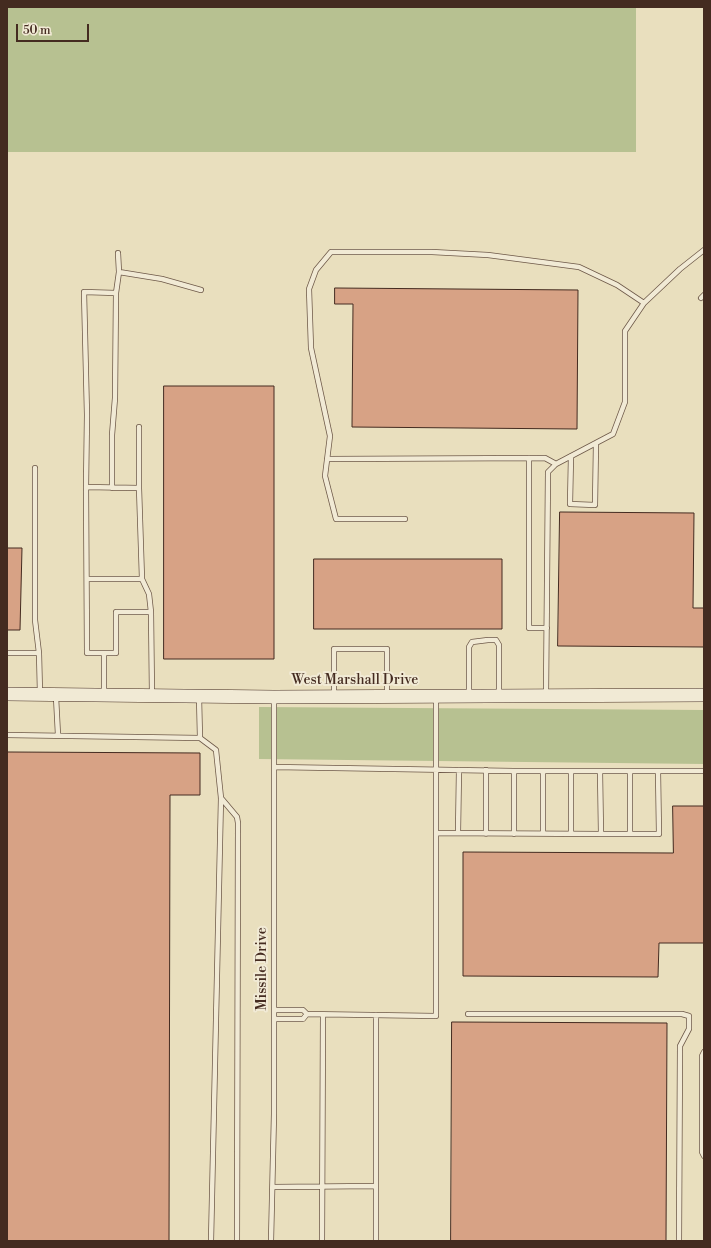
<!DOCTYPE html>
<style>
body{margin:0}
#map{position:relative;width:711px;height:1248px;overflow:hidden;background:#e9dfbe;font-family:"Libre Bodoni",serif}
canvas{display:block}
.frame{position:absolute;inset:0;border:8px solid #442b20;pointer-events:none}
.scale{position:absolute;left:16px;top:24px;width:73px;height:18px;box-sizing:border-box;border:2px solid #442b20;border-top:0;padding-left:5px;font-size:12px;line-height:14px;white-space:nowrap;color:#442b20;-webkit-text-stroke:3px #f1ead5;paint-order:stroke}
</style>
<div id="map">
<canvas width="711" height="1248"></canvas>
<div class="frame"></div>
<div class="scale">50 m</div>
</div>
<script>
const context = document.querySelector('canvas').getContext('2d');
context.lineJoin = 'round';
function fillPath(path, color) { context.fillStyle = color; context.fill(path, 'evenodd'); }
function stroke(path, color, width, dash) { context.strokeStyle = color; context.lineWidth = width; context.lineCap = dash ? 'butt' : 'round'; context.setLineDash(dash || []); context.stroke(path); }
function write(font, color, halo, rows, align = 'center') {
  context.font = font + ' "Libre Bodoni",serif'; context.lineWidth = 4; context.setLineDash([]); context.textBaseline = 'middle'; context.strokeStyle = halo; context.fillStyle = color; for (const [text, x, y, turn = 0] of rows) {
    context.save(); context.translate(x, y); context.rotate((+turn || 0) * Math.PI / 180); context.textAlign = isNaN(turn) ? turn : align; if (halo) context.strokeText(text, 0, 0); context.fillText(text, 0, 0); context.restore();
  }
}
fillPath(new Path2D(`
 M 7,7 L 636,7 L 636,152 L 7,152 Z
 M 259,707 L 704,710 L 704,764 L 259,759 Z`), '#b7c191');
const building = new Path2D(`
 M 335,288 L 578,290 L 577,429 L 352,427 L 353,304 L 335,304 Z
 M 164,386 L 274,386 L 274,659 L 164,659 Z
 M 560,512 L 694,513 L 693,608 L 704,608 L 704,647 L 558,646 Z
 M 7,548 L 22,548 L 20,630 L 7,630 Z
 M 314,559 L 502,559 L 502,629 L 314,629 Z
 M 7,752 L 200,753 L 200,795 L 170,795 L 169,1241 L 7,1241 Z
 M 673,806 L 704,806 L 704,943 L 659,943 L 658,977 L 463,976 L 463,852 L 673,853 Z
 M 452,1022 L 667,1023 L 666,1241 L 451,1241 Z`);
fillPath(building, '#d7a285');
stroke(building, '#442b20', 1);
const service = new Path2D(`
 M 119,272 L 162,279 L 201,290
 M 116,293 L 119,272 L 118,253
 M 701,298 L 704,295
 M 139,427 L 139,488
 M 571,456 L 570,504 L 595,505 L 596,443
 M 529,458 L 529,628 L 547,628
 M 327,459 L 545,458 L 556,464
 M 35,468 L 35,620 L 39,653
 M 86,487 L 87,415 L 84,292 L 116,293 L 115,398 L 112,435 L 112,488
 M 405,519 L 336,519 L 325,476 L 330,436 L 311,348 L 309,289 L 316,270 L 331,252 L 432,252 L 488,255 L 579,267 L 617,285 L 644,303
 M 87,579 L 142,579 L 139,488 L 86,487 L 87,653 L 104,653 L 104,693
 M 142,579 L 149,594 L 151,612
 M 7,653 L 39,653 L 40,693
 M 104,653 L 116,653 L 116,612 L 151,612 L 152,695
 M 469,694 L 469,647 L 472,642 L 488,640 L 496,640 L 499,645 L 499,695
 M 546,694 L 548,472 L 556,464 L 613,434 L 625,402 L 625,331 L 644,303 L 680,269 L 704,250
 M 334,696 L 334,649 L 387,649 L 387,695
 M 56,697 L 58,735
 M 199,697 L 200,738
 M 7,735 L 200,738 L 216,750 L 221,798 L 211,1241
 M 274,767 L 514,771 L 704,771
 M 486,770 L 486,834
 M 543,771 L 543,833
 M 571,771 L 571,834
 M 630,771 L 630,834 L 659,834 L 658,771
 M 221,798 L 237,817 L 238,823 L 237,1241
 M 436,833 L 601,834 L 600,771
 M 458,833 L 459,770
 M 514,834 L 514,771
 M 601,834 L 630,834
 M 274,1010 L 303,1010 L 307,1014 L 436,1016 L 436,698
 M 468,1014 L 682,1014 L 689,1016 L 689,1029 L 680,1046 L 679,1241
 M 376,1015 L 376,1241
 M 274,1019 L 303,1019 L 307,1014
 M 704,1052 L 702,1056 L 702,1152 L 704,1156
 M 273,1187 L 375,1186
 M 271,1241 L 274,1114 L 274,698
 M 322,1241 L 323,1015`);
const secondary = new Path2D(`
 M 7,694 L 274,697 L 704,695`);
stroke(service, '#6d5848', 6);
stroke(secondary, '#442b20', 14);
stroke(service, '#f1ead5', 4.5);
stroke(secondary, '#f1ead5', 13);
write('14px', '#442b20', '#f1ead5', [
 ["West Marshall Drive",355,681],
 ["Missile Drive",263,969,-90]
]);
</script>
